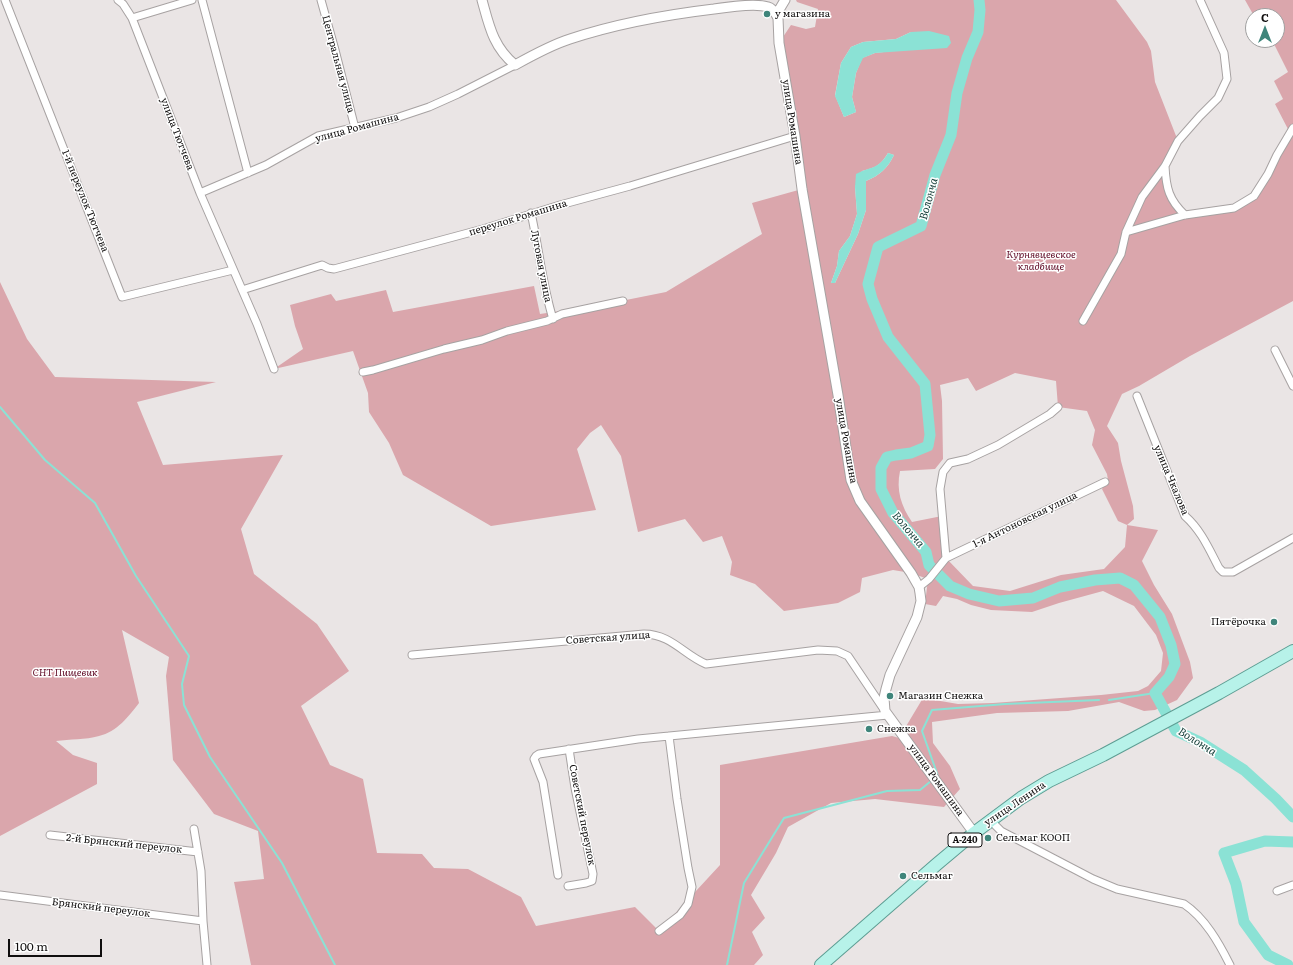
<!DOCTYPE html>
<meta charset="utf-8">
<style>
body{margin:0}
#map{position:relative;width:1293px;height:965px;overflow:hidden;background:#eae5e5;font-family:Literata,serif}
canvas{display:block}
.north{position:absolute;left:1245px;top:8px;width:40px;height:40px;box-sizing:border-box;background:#fff;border:1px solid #9f9f9f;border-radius:50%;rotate:0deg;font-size:11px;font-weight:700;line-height:16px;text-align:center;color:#100e0e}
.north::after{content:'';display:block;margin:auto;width:14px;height:18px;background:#3f857b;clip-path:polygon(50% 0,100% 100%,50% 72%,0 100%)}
.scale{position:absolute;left:8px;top:939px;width:94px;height:18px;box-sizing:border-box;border:2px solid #100e0e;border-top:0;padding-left:5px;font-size:12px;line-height:14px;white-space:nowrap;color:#100e0e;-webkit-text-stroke:3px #fff;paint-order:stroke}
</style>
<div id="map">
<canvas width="1293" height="965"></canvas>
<div class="north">С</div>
<div class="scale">100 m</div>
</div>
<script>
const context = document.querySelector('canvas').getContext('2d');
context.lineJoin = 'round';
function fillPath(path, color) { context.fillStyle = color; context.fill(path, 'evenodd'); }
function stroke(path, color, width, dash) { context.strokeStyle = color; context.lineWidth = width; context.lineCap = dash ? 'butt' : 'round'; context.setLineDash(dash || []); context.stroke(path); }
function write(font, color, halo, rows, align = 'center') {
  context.font = font + ' Literata,serif'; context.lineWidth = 3; context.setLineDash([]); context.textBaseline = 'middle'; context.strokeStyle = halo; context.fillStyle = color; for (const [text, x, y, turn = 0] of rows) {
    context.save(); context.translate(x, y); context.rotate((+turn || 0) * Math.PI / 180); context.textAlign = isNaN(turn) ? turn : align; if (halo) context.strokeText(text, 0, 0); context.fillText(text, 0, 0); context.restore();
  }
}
fillPath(new Path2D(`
 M 796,0 L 1116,0 L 1147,42 L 1151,51 L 1155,82 L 1178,141 L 1165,166 L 1166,183 L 1185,215 L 1218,211 L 1254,196 L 1290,133 L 1275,104 L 1283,99 L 1274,81 L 1288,72 L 1272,40 L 1277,40 L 1277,16 L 1254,16 L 1245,0 L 1293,0 L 1293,301 L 1190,356 L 1139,386 L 1122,394 L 1107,426 L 1118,443 L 1121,461 L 1133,506 L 1134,519 L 1127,525 L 1158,530 L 1142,561 L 1154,585 L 1172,614 L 1190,662 L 1193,678 L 1177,700 L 1155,710 L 1144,711 L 1119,702 L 1068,711 L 997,713 L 932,722 L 933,743 L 950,766 L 960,789 L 944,807 L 875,799 L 831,803 L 788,827 L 776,853 L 751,895 L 765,918 L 752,932 L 763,955 L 754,965 L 251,965 L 234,882 L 264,879 L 258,831 L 214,814 L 173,760 L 166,676 L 169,657 L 122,630 L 139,703 C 129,716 117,732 99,736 C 85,740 70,739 56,741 L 73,755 L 97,763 L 97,784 L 0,836 L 0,282 L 27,339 L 55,377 L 216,382 L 137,402 L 163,465 L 283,455 L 241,529 L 254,574 L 317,624 L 349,671 L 301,706 L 330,765 L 363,779 L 377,853 L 422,854 L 434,868 L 468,869 L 521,897 L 536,926 L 635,907 L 659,931 L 720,865 L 720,765 L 892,736 L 899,738 L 923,698 L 958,704 L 993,703 L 1101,695 L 1138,691 L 1148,686 L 1161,671 L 1163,653 L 1156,635 L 1134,606 L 1103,591 L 1059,603 L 1032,612 L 991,610 L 971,605 L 957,599 L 943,596 L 936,606 L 925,604 L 928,579 L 911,573 L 893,570 L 862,578 L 860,592 L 838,603 L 784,611 L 755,584 L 730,575 L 732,562 L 722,536 L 703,542 L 685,519 L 638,532 L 621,456 L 601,425 L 590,433 L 577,449 L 596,510 L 491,526 L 403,475 L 389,443 L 369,412 L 368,393 L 353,351 L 274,369 L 303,349 L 295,326 L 290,305 L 331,294 L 336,301 L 386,290 L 393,312 L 534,286 L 540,314 L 601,305 L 666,292 L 762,234 L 752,203 L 802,189 L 779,43 L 791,25 L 806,29 L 815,27 L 818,9 L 797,2 ZM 911,32 L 892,51 L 875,53 L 862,58 L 856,73 L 852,97 L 856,112 L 844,117 L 835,95 L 841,63 L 851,47 L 863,42 L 896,39 ZM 888,153 L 894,155 C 887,169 880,175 866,181 L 866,210 L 858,234 L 835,283 L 831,283 L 837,266 L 839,251 L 850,236 L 857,214 L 855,187 L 862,171 C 875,168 881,165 888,153 ZM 1015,373 L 1056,381 L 1058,407 L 1087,411 L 1095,430 L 1092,445 L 1107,474 L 1108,480 L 1102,489 L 1118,521 L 1127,525 L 1125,547 L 1104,569 L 1061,575 L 1010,591 L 973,586 L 946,558 L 942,516 L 912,522 C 901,506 896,490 900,471 L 935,469 L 943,459 L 942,401 L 940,385 L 968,378 L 976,391 Z`), '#daa6ac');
fillPath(new Path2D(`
 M 929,31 L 949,36 L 951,43 L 947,48 L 875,53 L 863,58 L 856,73 L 852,97 L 856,112 L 844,117 L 835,96 L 841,63 L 851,47 L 863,42 L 896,39 L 911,32 Z
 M 888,153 L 894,155 C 887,169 880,175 866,181 L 866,210 L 858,234 L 835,283 L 831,283 L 837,266 L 839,251 L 850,236 L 857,214 L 855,187 L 856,174 C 871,166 878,170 888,153 Z`), '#8be2d5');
stroke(new Path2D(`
 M 0,407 L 45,460 L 95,503 L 136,576 L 189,656 L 182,684 L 184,705 L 210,757 L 282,863 L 335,965
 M 1109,700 L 1155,693
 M 938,776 L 922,731 L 932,710 L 1005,704 L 1099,700
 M 727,965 L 744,883 L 784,818 L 887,791 L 920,790 L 931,781`), '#8be2d5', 2);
stroke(new Path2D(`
 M 979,0 L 980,10 L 978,32 L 967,58 L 957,93 L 951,135 L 935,175 L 921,226 L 878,247 L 868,284 L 872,299 L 888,337 L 925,384 L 930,435 L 928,446 L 911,453 L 896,455 L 887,457 L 881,468 L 881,489 L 893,513 L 926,552 L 929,565 L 950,586 L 969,594 L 999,601 L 1033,598 L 1060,587 L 1095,580 L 1120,578 L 1134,585 L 1160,617 L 1171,645 L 1175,664 L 1169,677 L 1155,693 L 1176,731 L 1200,742 L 1244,770 L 1276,799 L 1293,817
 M 1288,965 L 1268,955 L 1244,922 L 1236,884 L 1224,853 L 1265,841 L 1293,842`), '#8be2d5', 11);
const minor = new Path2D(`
 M 5,0 L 122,297 L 233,270
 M 118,0 L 123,4 L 132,18 L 200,193 L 257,324 L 274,369
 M 202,0 L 248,173
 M 321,0 L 335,50 L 355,128
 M 132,18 L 192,0
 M 1165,166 C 1166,188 1169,200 1185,215
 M 200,193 L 266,165 L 318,136 L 396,118 L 429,107 L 458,94 L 515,65
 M 531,213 C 539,248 542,284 553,319
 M 1126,232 L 1185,215 L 1234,208 L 1254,196 L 1268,174 L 1277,155 L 1293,128
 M 242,290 L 322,265 L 328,268 L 334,269 L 483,229 L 560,205 L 630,186 L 795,136
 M 1083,321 L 1121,254 L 1126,232 L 1142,197 L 1165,166 L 1178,141 L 1200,116 L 1218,98 L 1227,79 L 1224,53 L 1200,0
 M 1275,350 L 1293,386
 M 363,372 L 373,370 L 444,349 L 482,340 L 507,331 L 547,321 L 562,314 L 623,301
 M 1137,396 L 1185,516 C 1201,530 1209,549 1219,568 L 1223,572 L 1233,572 L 1293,538
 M 946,558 L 1105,482
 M 919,587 L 929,579 L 946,558 L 940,489 L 943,472 L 950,463 L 968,459 L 998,445 L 1050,414 L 1058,407
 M 412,655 L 644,634 C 671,634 684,655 706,664 L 818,650 L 837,651 L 848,656 L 885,711
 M 990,820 L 1001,831 L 1093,879 L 1117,889 L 1184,904 C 1205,918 1219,943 1230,965
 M 194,829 L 201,871 L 203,921 L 207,965
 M 50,835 L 198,852
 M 558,875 L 543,782 L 534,759 L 536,756 L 539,754 L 638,739 L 888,715
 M 568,886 L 586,883 L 592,881 L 593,874 L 575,788 L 569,749
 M 1277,891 L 1293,885
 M 0,895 L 203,921
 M 659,931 L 680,915 L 688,904 L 692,887 L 688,868 L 677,799 L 669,736`);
const tertiary = new Path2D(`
 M 482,0 C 489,25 493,47 515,65 C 533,55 551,45 570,39 C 618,23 664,15 714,9 C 727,7 757,3 768,7 C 773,8 776,14 778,18
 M 785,0 L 779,10 L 778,18 L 779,43 L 795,136 L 802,189 L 838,395 L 851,480 L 860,501 L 911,573 L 919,587 L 920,593 L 921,601 L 917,617 L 890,675 L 886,689 L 884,698 L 885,711 L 974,833`);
const primary = new Path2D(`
 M 821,965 L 937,864 L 974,833 L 1021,798 L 1049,781 L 1103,755 L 1219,693 L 1293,651`);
stroke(minor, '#a7a2a2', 9);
stroke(tertiary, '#a7a2a2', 11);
stroke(primary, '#5d9d93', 14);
stroke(minor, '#fff', 7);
stroke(tertiary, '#fff', 9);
stroke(primary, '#b7f2e9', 12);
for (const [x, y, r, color] of [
 [767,14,4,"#3f857b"],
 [1274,622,4,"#3f857b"],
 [890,696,4,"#3f857b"],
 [869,729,4,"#3f857b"],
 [988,838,4,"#3f857b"],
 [903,876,4,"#3f857b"]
]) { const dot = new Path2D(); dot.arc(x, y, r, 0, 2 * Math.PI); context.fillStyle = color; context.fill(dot); stroke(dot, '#fff', 1.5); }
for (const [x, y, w] of [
 [965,840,34]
]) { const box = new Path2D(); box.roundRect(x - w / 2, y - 7, w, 14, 3); context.fillStyle = '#fff'; context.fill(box); stroke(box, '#100e0e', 1); }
write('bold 9px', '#100e0e', null, [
 ["А-240",965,840]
]);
write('10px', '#100e0e', '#fff', [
 ["у магазина",775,14],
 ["Пятёрочка",1266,622,"right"],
 ["Магазин Снежка",898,696],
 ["Снежка",877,729],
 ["Сельмаг КООП",996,838],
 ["Сельмаг",911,876]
], 'left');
write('10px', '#100e0e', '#fff', [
 ["Центральная улица",338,64,75],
 ["улица Ромашина",792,122,81],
 ["улица Ромашина",357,128,-15],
 ["улица Тютчева",177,134,69],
 ["1-й переулок Тютчева",85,201,68],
 ["переулок Ромашина",518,218,-17],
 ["Луговая улица",541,266,79],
 ["улица Ромашина",846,441,80],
 ["улица Чкалова",1171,480,67],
 ["1-я Антоновская улица",1025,520,-26],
 ["Советская улица",608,638,-4],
 ["улица Ромашина",936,780,54],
 ["улица Ленина",1015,804,-34],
 ["Советский переулок",582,815,79],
 ["2-й Брянский переулок",124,844,6],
 ["Брянский переулок",101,908,7]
]);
write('italic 10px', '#5e0823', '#fff', [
 ["Курнявцевское",1041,255],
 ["кладбище",1041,267],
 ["СНТ Пищевик",65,673]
]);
write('italic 11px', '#143e38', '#fff', [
 ["Волонча",929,199,-75],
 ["Волонча",908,530,50],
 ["Волонча",1197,742,32]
]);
</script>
